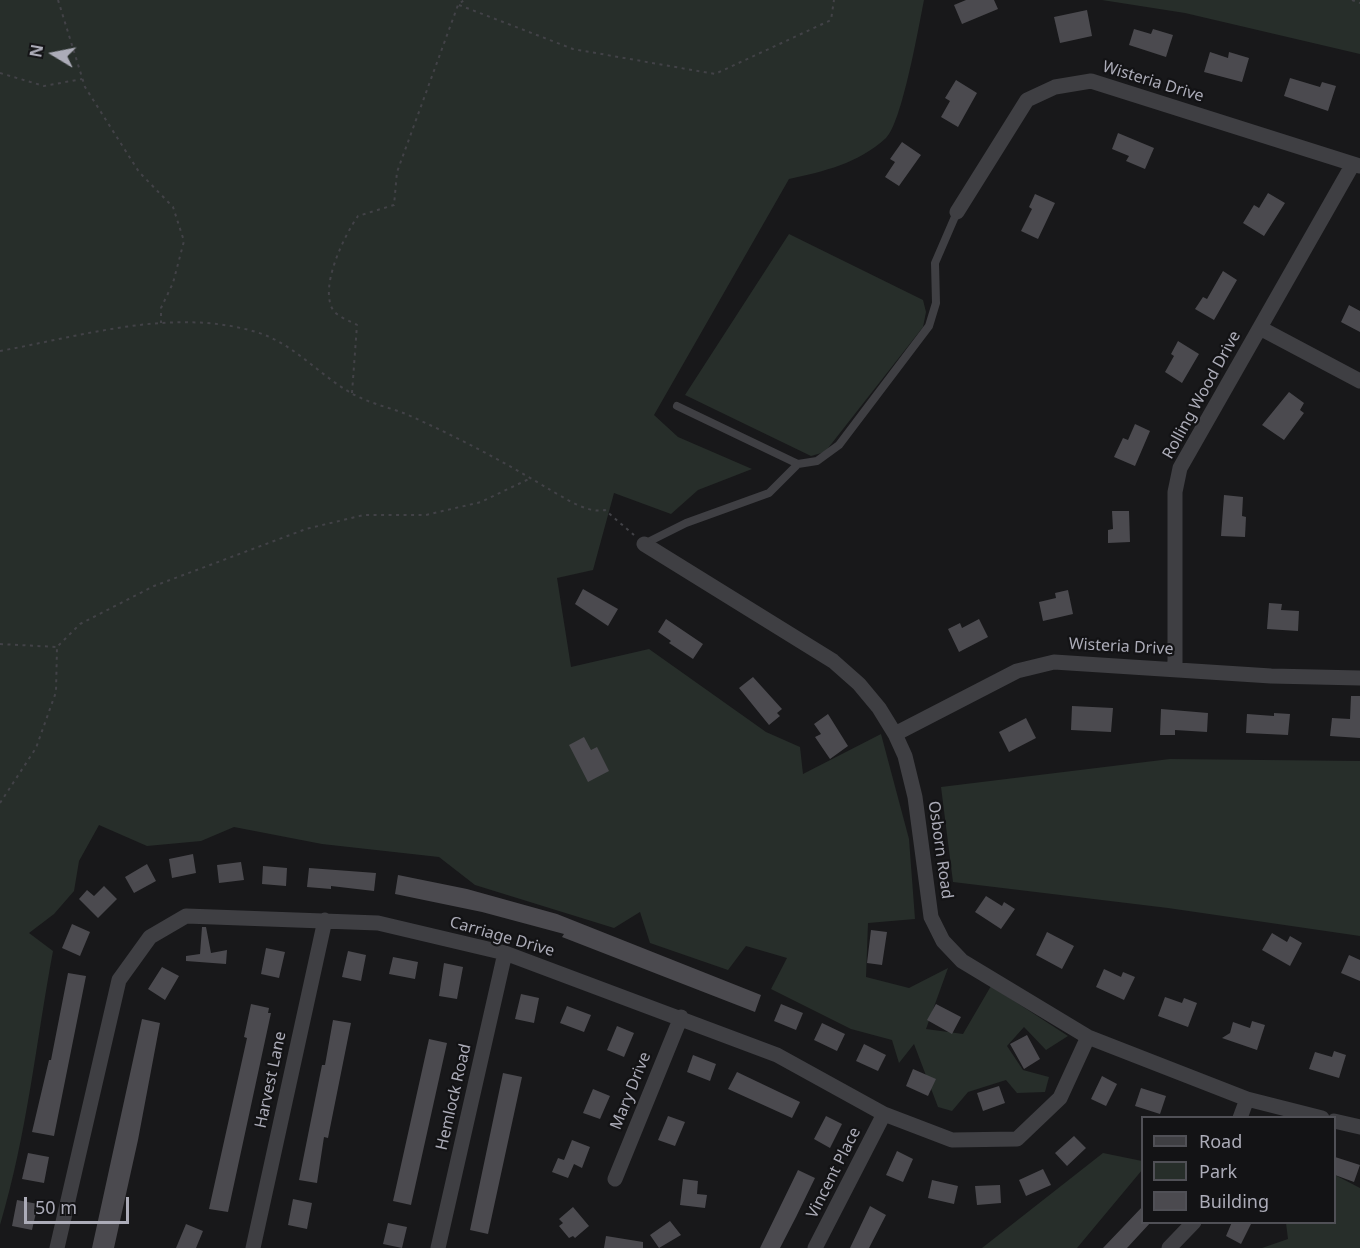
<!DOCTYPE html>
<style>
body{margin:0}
#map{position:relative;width:1360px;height:1248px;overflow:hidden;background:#18181a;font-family:"Noto Sans",sans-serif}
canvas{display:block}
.legend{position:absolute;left:1141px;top:1116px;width:195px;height:108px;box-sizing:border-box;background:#131315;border:2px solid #505056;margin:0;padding:8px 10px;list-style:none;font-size:18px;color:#acacb8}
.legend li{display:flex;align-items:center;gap:12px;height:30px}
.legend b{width:30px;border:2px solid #505056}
.north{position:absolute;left:24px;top:24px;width:60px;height:60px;-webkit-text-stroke:4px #131315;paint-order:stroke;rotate:280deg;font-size:16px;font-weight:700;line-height:24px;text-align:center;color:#acacb8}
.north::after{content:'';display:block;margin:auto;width:21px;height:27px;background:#acacb8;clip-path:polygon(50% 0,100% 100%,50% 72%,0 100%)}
.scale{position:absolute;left:24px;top:1197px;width:105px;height:27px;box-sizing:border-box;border:3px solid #acacb8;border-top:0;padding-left:8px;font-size:18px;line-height:21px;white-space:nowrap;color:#acacb8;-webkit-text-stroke:4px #131315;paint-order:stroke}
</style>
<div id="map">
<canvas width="1360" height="1248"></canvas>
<ul class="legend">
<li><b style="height:8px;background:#3f3f43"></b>Road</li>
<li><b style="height:16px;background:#272e2a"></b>Park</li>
<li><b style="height:16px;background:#4b4a4f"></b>Building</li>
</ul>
<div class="north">N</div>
<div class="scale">50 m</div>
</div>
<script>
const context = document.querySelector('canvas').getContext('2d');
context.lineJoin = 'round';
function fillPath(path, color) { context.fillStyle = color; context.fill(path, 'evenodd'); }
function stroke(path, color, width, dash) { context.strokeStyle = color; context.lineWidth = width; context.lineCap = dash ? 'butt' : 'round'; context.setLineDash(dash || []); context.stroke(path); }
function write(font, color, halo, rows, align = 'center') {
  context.font = font + ' "Noto Sans",sans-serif'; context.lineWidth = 4.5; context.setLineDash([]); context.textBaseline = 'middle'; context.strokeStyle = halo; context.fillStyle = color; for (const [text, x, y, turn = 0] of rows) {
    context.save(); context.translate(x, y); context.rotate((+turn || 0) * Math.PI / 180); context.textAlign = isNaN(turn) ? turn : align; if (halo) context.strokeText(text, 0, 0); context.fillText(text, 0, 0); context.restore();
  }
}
fillPath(new Path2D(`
 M 0,0 L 924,0 C 919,25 902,123 886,138 C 857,164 825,171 789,179 L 654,415 L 678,437 L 752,469 L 698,490 L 671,514 L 614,493 L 593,570 L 557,578 L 571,667 L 649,649 L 766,732 L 800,747 L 803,774 L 881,734 L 909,839 L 915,919 L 868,923 L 866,977 L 909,988 L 948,968 L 926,1029 L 963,1034 L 991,986 L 1068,1036 L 1046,1050 L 1024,1027 L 1007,1046 L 1023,1070 L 1049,1077 L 1045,1092 L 1017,1093 L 1006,1080 L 968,1092 L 952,1111 L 938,1107 L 914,1044 L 899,1063 L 892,1040 L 851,1029 L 771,989 L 787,958 L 746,946 L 728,970 L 650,943 L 640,912 L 614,928 L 475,885 L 439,857 L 322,844 L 234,827 L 201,841 L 147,846 L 99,825 L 79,861 L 74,891 L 54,914 L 29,933 L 53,951 C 36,1042 27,1135 0,1225 Z
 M 1102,0 L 1360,0 L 1360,54 L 1185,13 Z
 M 789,234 L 923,300 L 926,312 L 923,327 L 825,452 L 811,456 L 685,395 Z
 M 1170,759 L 1360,761 L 1360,936 L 1168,908 L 953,882 L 941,787 Z
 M 1103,1153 L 1142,1161 L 1142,1170 L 1077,1248 L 982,1248 Z
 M 1335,1175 L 1360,1188 L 1360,1248 L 1262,1248 L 1288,1239 L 1286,1223 L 1334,1222 Z`), '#272e2a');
fillPath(new Path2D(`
 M 966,0 L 994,0 L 998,9 L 962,24 L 954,5 Z
 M 1087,10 L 1092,36 L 1060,43 L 1054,17 Z
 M 1134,29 L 1151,34 L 1153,29 L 1173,35 L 1166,57 L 1129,45 Z
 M 1210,52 L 1228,58 L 1229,52 L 1249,58 L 1242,82 L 1204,72 Z
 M 1290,78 L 1320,87 L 1322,82 L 1336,86 L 1328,111 L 1284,96 Z
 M 956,80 L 977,93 L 958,127 L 941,117 L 950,101 L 945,98 Z
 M 1118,133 L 1154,148 L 1145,169 L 1126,161 L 1129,156 L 1112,149 Z
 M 902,142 L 921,155 L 899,186 L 885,177 L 895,162 L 890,159 Z
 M 1268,193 L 1285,203 L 1264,236 L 1243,223 L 1254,205 L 1259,208 Z
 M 1035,194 L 1055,203 L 1038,239 L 1021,231 L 1032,209 L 1029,207 Z
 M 1223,271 L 1237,280 L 1214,320 L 1195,309 L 1203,297 L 1207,299 Z
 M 1349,305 L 1360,311 L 1360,332 L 1341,322 Z
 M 1178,341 L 1199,354 L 1182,383 L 1165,372 L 1174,356 L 1171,354 Z
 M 1289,392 L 1304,403 L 1300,410 L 1304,413 L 1284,440 L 1262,425 Z
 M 1135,424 L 1150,431 L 1135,466 L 1114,457 L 1123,438 L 1128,440 Z
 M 1224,495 L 1243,497 L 1242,516 L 1246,517 L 1245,537 L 1221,536 Z
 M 1112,511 L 1129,511 L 1130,542 L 1108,543 L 1108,530 L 1113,529 Z
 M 583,589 L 618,609 L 608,626 L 575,604 Z
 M 1068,590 L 1073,614 L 1043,621 L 1039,602 L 1056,598 L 1055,593 Z
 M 1269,603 L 1282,604 L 1281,610 L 1299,611 L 1298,631 L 1267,629 Z
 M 666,619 L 703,644 L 693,659 L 669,643 L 671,641 L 658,632 Z
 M 979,619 L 988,637 L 959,652 L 948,629 L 960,623 L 962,628 Z
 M 753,677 L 782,709 L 777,713 L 780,716 L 769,725 L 739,688 Z
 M 1351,696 L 1360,696 L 1360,738 L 1330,736 L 1332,718 L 1350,719 Z
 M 1072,706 L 1113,708 L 1111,732 L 1071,730 Z
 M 1161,709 L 1208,713 L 1207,732 L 1175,730 L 1175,735 L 1160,735 Z
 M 1274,713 L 1290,714 L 1288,735 L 1246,733 L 1247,714 L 1274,716 Z
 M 828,714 L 848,746 L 830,759 L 815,737 L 821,734 L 814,724 Z
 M 1026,718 L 1036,738 L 1009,752 L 999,732 Z
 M 584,737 L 591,750 L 597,747 L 609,771 L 588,782 L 569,745 Z
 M 193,854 L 196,873 L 172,878 L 169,859 Z
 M 241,862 L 244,880 L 219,883 L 217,865 Z
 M 147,864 L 156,881 L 134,893 L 125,877 Z
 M 263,866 L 287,868 L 286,886 L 262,884 Z
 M 309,868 L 376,873 L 374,891 L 331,886 L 331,889 L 307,887 Z
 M 398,875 L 467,889 L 557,914 L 761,995 L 755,1012 L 562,937 L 564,934 L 482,912 L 395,894 Z
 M 104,886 L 117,899 L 98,918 L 79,899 L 87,890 L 94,896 Z
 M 986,896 L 1002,906 L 1004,902 L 1015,909 L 1001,929 L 975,912 Z
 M 72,924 L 90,932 L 80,956 L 62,948 Z
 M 202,927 L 206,927 L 211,953 L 227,950 L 226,964 L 186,961 L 186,956 L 200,954 Z
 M 871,930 L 887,932 L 882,965 L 867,963 Z
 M 1047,932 L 1074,946 L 1062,969 L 1036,955 Z
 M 1272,933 L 1287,942 L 1290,936 L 1302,943 L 1290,966 L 1262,950 Z
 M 266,948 L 285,952 L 279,978 L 261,974 Z
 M 348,951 L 366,955 L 361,981 L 342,977 Z
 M 1349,955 L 1360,960 L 1360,981 L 1341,973 Z
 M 393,957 L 418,962 L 415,979 L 389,974 Z
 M 444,963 L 463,967 L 457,999 L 439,996 Z
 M 162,967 L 179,976 L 165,1000 L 148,989 Z
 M 1104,969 L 1121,977 L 1123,972 L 1135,977 L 1124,1000 L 1096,987 Z
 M 68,973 L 86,976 L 54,1136 L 32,1132 L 49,1060 L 51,1060 Z
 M 521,994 L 539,998 L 534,1023 L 515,1019 Z
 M 1165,997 L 1182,1003 L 1184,998 L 1197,1003 L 1188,1027 L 1158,1016 Z
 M 251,1004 L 269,1008 L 268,1013 L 271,1013 L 228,1212 L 209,1209 L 247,1038 L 244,1037 Z
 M 781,1004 L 803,1013 L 796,1030 L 774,1021 Z
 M 936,1004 L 961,1017 L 952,1034 L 927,1020 Z
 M 567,1006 L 591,1015 L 584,1032 L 560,1023 Z
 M 142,1019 L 160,1023 L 138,1140 L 114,1248 L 92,1248 Z
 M 333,1020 L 351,1023 L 328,1138 L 324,1137 L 317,1183 L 299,1180 L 322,1065 L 325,1065 Z
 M 1252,1021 L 1265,1025 L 1257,1050 L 1222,1038 L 1230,1033 L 1233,1022 L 1250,1028 Z
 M 822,1023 L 845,1034 L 837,1051 L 814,1040 Z
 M 617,1026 L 634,1033 L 624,1057 L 607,1050 Z
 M 1027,1035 L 1040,1059 L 1024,1069 L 1010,1044 Z
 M 429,1039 L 447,1043 L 411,1205 L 393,1201 Z
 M 864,1044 L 886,1055 L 878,1071 L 856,1061 Z
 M 1334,1051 L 1346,1055 L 1339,1078 L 1309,1069 L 1315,1052 L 1332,1057 Z
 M 693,1055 L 716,1064 L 710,1081 L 687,1072 Z
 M 913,1069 L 936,1079 L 928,1096 L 906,1086 Z
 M 737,1072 L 800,1102 L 792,1118 L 728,1089 Z
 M 503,1073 L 522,1077 L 488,1234 L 470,1230 Z
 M 1102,1076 L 1117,1084 L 1106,1106 L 1091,1099 Z
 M 999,1086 L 1005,1103 L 983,1111 L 977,1093 Z
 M 1141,1088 L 1166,1096 L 1160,1114 L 1135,1106 Z
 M 593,1089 L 610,1096 L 600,1119 L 583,1113 Z
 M 668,1116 L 685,1122 L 675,1146 L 658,1140 Z
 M 826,1116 L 842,1124 L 830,1148 L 814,1139 Z
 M 1074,1136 L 1086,1148 L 1067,1166 L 1055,1153 Z
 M 572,1140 L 590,1147 L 582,1168 L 574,1164 L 568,1178 L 552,1172 L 558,1158 L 564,1160 Z
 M 897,1151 L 913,1159 L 903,1182 L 886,1175 Z
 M 28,1153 L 49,1157 L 44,1183 L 22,1179 Z
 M 1335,1157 L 1360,1165 L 1354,1182 L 1335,1175 Z
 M 1043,1169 L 1051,1185 L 1026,1196 L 1019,1180 Z
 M 798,1170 L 815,1178 L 796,1217 L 780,1248 L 760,1248 Z
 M 683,1179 L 698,1181 L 697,1194 L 707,1195 L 705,1208 L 680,1205 Z
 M 932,1180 L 958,1186 L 954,1204 L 928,1198 Z
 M 1000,1185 L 1001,1203 L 977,1205 L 975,1186 Z
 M 293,1199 L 312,1203 L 307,1229 L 288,1225 Z
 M 17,1200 L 38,1204 L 32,1230 L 12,1226 Z
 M 870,1206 L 886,1215 L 869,1248 L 850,1248 Z
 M 1143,1206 L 1143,1222 L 1151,1222 L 1127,1248 L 1103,1248 Z
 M 573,1207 L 589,1226 L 575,1238 L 573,1236 L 569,1238 L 559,1226 L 563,1223 L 559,1219 Z
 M 670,1221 L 681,1235 L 659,1248 L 650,1235 Z
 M 1232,1222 L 1252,1222 L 1241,1244 L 1226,1236 Z
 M 388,1223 L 407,1227 L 402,1248 L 383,1244 Z
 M 186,1224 L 203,1231 L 196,1248 L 176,1248 Z
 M 606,1236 L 643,1242 L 643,1248 L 604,1248 Z`), '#4b4a4f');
stroke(new Path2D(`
 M 58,0 L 85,87 L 139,172 L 173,207 L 184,241 L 173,283 L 161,308 L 161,323
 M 1352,0 L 1360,3
 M 459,5 L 573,49 L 715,74 L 831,20 L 834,0
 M 0,73 L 44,86 L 82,79
 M 0,351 C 82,336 173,307 256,332 C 293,343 318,374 351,393 C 368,403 388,407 406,414 C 455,436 501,460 547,488 C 563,497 587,514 605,510 L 634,535
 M 352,393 L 357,325 C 350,321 338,317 333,310 C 319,287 344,236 358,216 L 394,205 L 397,172 L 458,5 L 464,0
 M 0,644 L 57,647
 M 0,803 L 36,748 L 56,692 L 57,647 L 80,624 L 154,586 L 306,529 L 364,515 L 426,515 L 481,502 L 531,478`), '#424247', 2, [3, 4.5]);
stroke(new Path2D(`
 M 798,464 L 817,461 L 839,445 L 929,326 L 936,303 L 935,263 L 957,212
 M 644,544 L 686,523 L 769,493 L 798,464 L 677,406`), '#3f3f43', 8);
stroke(new Path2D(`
 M 957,212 L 1027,100 L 1055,87 L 1091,81 L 1360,166
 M 1260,328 L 1360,381
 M 644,544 L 833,661 L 859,684 L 879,708 L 895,734 L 905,756 L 915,797 L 931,917 L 943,941 L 962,961 L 1088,1037 L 1247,1099 L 1322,1118
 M 1175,669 L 1175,492 L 1180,468 L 1353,164
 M 895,734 L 1017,671 L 1054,662 L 1271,676 L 1360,678
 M 1240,1118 L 1247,1099
 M 1334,1121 L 1360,1127
 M 615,1179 L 681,1017
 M 57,1248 L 119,980 L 150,937 L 186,916 L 378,923 L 505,953 L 777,1055 L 884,1114 L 952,1140 L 1017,1139 L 1060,1098 L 1088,1037
 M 253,1248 L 325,920
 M 438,1248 L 505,953
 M 815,1248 L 884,1114
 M 1169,1248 L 1194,1222`), '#3f3f43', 15);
write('16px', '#acacb8', '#131315', [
 ["Wisteria Drive",1153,82,17],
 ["Rolling Wood Drive",1202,395,-61],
 ["Wisteria Drive",1121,647,3],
 ["Osborn Road",940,850,82],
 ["Carriage Drive",502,937,16],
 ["Harvest Lane",271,1080,-78],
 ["Mary Drive",631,1091,-68],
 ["Hemlock Road",454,1097,-77],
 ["Vincent Place",834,1173,-63]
]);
</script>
